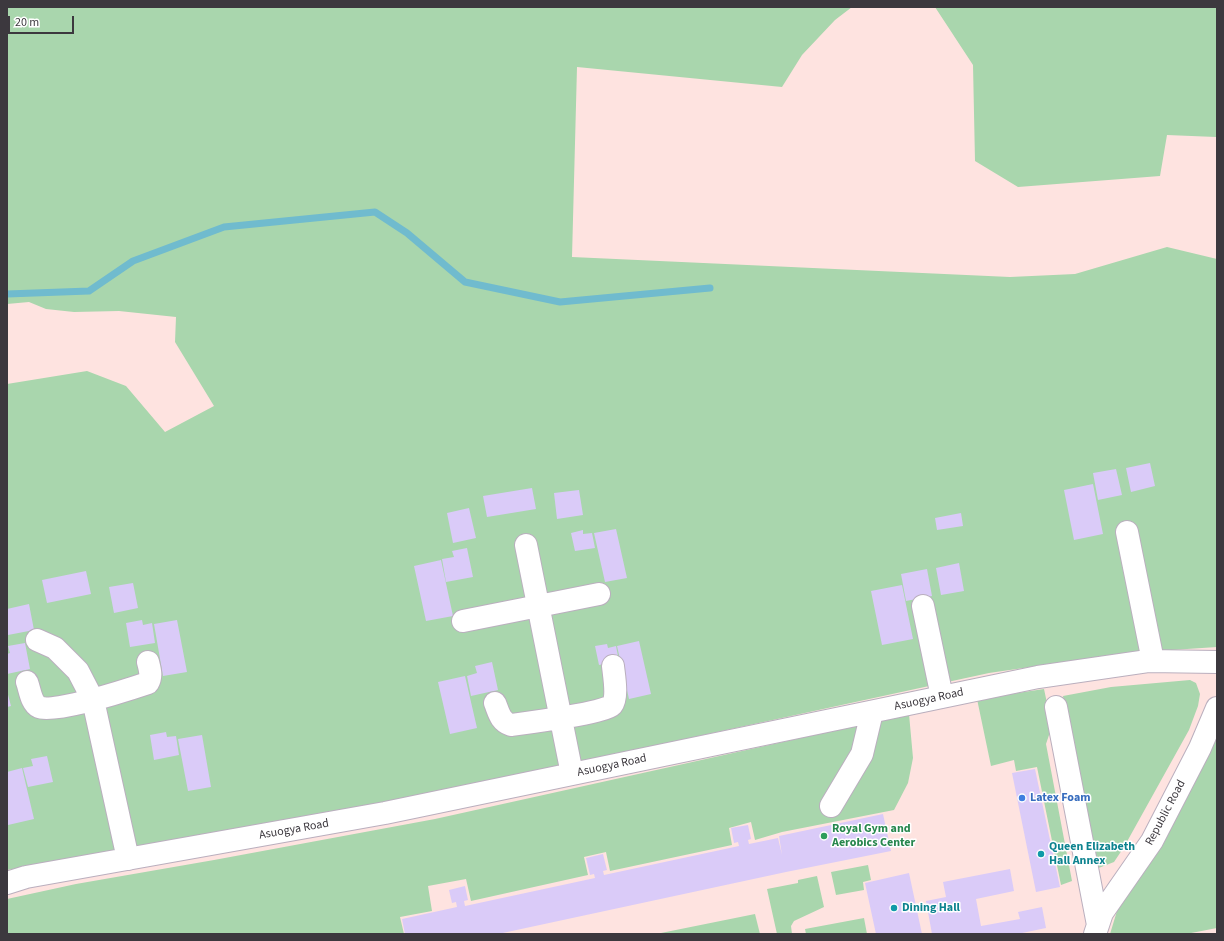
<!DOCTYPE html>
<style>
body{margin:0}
#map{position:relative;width:1224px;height:941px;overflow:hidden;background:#faf1fe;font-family:"Source Sans 3",sans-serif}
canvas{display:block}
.frame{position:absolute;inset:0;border:8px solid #3c383e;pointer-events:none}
.scale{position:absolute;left:8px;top:16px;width:66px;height:18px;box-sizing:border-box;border:2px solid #3c383e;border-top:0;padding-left:5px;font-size:12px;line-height:14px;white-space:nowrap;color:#3c383e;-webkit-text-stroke:3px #fff;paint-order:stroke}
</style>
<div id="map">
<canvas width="1224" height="941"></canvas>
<div class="frame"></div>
<div class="scale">20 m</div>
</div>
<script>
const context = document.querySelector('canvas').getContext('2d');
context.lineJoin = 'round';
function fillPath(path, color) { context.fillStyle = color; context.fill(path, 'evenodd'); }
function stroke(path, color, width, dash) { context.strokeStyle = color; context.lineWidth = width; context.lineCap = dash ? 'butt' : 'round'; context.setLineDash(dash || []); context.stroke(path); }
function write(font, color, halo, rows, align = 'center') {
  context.font = font + ' "Source Sans 3",sans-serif'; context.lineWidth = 3; context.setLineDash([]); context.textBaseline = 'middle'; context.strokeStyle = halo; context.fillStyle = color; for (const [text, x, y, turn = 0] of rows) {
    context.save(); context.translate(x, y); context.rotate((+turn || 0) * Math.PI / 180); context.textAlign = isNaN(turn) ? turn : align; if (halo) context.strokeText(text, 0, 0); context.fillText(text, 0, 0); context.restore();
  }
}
fillPath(new Path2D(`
 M 7,7 L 1217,7 L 1217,934 L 7,934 Z`), '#fee3e0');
fillPath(new Path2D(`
 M 7,7 L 852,7 L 835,20 L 802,55 L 782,87 L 577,67 L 572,257 L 1010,277 L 1075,274 L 1167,247 L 1217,259 L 1217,647 L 1127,653 L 989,673 L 533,772 L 259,827 L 7,870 L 7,384 L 87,371 L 126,386 L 165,432 L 214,406 L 175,342 L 176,317 L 119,311 L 74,312 L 46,309 L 29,302 L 7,304 Z
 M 935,7 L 1217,7 L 1217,128 L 1216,137 L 1167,135 L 1160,176 L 1018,187 L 975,161 L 973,65 Z
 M 1190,680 L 1196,683 L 1200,694 L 1198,706 L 1189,730 L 1124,847 L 1114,862 L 1096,869 L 1063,696 L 1111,687 Z
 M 1044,689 L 1051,722 L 1050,732 L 1046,744 L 1072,881 L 1061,885 L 1037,767 L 1016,771 L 1014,760 L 991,766 L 977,699 Z
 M 909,714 L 913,758 L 908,783 L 894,810 L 782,832 L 755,840 L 751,822 L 729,828 L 732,845 L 610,871 L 606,852 L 584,857 L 588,875 L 471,901 L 466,879 L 428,886 L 432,911 L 400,917 L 404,934 L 7,934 L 7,899 L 76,884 L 214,860 L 435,819 Z
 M 1217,723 L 1217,928 L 1186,934 L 1110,934 L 1117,911 L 1149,863 Z
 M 868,865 L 871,880 L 863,882 L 864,890 L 836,895 L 831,872 Z
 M 817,876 L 824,907 L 794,921 L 791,926 L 792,934 L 777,934 L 767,889 L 798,883 L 798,880 Z
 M 755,914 L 760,934 L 655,934 L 656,934 Z
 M 864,918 L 867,934 L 806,934 L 805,929 Z`), '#a9d6ad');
stroke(new Path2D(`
 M 7,294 L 89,291 L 133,261 L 224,227 L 375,212 L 407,233 L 465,282 L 560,302 L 710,288`), '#70bbce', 7);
fillPath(new Path2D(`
 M 1150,463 L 1155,486 L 1131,492 L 1126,468 Z
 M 1116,469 L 1122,495 L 1098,500 L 1093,473 Z
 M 1093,484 L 1103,534 L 1074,540 L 1064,490 Z
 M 532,488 L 536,509 L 487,517 L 483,496 Z
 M 579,490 L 583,515 L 557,519 L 554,493 Z
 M 469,508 L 476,538 L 453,543 L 447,513 Z
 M 961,513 L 963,526 L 937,530 L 935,518 Z
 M 616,529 L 627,578 L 605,582 L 594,533 Z
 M 583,530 L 583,534 L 592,533 L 595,548 L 575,551 L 571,533 Z
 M 467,548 L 473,577 L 446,582 L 442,559 L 454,557 L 452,551 Z
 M 441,560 L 453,616 L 426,621 L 414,566 Z
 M 959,563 L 964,591 L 941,595 L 936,568 Z
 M 927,569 L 932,596 L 906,601 L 901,574 Z
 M 86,571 L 91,594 L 47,603 L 42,580 Z
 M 133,583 L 138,608 L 114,613 L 109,587 Z
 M 902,585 L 913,639 L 882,645 L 871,591 Z
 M 29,604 L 34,630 L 8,635 L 7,628 L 7,609 Z
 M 142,620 L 143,625 L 152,623 L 155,643 L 130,647 L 126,623 Z
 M 177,620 L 187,672 L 163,676 L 154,624 Z
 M 639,641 L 651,694 L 629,699 L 617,646 Z
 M 25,643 L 30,669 L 7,674 L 7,654 L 10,653 L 8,646 Z
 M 607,644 L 608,648 L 616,646 L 619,661 L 599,665 L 595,646 Z
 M 492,662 L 498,690 L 471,696 L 467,676 L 477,673 L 475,666 Z
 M 465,676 L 477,728 L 450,734 L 438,682 Z
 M 7,691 L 11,706 L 7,707 Z
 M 166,732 L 167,737 L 176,736 L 179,755 L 154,760 L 150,735 Z
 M 202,735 L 211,787 L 188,791 L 178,739 Z
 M 47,756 L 53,782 L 28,787 L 23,768 L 33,766 L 31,759 Z
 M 22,768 L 34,819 L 8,825 L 7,772 Z
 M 1035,769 L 1060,887 L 1036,892 L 1012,773 Z
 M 883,814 L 891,851 L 786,872 L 498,934 L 405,934 L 402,919 L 457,907 L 456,902 L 452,903 L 449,890 L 465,886 L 468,900 L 464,901 L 465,906 L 595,878 L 594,874 L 590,875 L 586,858 L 603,854 L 607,870 L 603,871 L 604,875 L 739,846 L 738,842 L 734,843 L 731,828 L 748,825 L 751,839 L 748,840 L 749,844 L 778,838 L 782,855 L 779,836 Z
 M 1010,869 L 1014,891 L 976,899 L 981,926 L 1020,919 L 1018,912 L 1042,907 L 1046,928 L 1022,933 L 1022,934 L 932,934 L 926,901 L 946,897 L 943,882 Z
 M 909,873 L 922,934 L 876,934 L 865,883 Z`), '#dacbf8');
const minor = new Path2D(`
 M 1127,532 L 1153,661
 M 526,545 L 572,774
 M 923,606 L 942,697
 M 463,621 L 599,594
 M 37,640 L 55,648 L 78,671 L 93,700 L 128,859
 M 27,682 C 30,690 31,703 39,707 C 54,714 130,689 148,683 C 152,676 150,670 148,662
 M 495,703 C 499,713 500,721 511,725 C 526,723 605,713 612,705 C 618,697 614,676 613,666
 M 1056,707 L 1098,925
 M 831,806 L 862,754 L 872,712
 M 7,883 L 26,877 L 385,813 L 1038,677 L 1148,661 L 1217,662
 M 1095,934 L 1102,913 L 1152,841 L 1200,748 L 1217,708`);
stroke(minor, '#baafbe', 24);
stroke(minor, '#fff', 22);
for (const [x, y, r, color] of [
 [1022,798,4,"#3f7fe0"],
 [824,836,4,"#2e9e5b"],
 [1041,854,4,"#0f9aa8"],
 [894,908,4,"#0f9aa8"]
]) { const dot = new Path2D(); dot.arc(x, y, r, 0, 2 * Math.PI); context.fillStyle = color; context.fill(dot); stroke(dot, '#fff', 1.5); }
write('12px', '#3c383e', '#fff', [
 ["Asuogya Road",929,700,-12],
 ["Asuogya Road",612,766,-12],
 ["Republic Road",1166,813,-62],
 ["Asuogya Road",294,830,-10]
]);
write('bold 12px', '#366cbe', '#fff', [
 ["Latex Foam",1030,798]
], 'left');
write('bold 12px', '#27864d', '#fff', [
 ["Royal Gym and",832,829],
 ["Aerobics Center",832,843]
], 'left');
write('bold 12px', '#0d838f', '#fff', [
 ["Queen Elizabeth",1049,847],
 ["Hall Annex",1049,861],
 ["Dining Hall",902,908]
], 'left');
</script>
